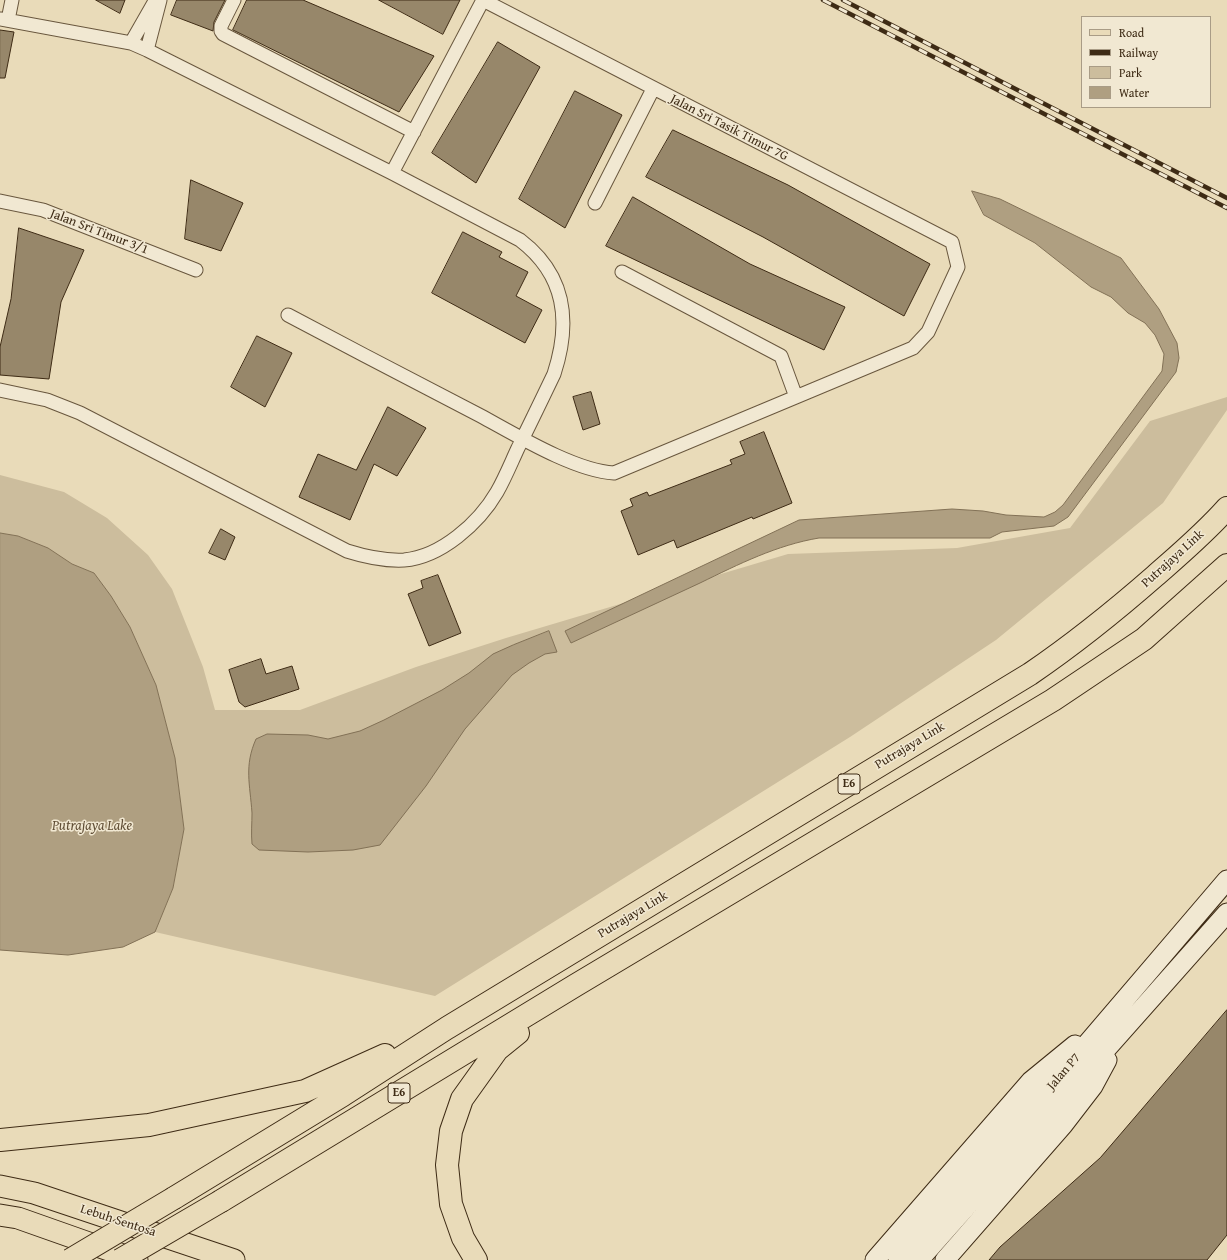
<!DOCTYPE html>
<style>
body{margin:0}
#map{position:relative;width:1227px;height:1260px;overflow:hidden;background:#e9dbb9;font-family:"Gentium Book Plus",serif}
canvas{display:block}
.legend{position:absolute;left:1081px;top:16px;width:130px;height:92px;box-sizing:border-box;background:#f1e8d2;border:1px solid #a99c86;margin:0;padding:5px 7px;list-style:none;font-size:12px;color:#3e2b15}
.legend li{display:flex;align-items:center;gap:8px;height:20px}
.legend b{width:20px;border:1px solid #a99c86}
</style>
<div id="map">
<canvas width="1227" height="1260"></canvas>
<ul class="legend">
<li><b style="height:5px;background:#e9dbb9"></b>Road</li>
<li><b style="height:5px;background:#3e2b15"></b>Railway</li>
<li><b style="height:11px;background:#ccbd9d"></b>Park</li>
<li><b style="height:11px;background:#af9f81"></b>Water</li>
</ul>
</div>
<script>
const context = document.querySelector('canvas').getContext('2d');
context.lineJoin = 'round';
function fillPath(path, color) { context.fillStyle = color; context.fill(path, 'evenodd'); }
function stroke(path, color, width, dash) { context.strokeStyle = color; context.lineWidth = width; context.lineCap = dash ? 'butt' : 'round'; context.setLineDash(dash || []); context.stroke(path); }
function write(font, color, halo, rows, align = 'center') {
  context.font = font + ' "Gentium Book Plus",serif'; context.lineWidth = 3; context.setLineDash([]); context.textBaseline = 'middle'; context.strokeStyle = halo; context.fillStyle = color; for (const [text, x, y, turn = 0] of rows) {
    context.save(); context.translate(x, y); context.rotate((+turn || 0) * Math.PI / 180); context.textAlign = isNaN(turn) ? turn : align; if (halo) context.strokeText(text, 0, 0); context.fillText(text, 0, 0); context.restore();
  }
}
fillPath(new Path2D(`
 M 1227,397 L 1227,410 L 1163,503 L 996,640 L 850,737 L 435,996 L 155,932 L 173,888 L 184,829 L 175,758 L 156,685 L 130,627 L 111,596 L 94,573 L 72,564 L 48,548 L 18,536 L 0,533 L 0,475 L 64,492 L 107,518 L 148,555 L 172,589 L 203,667 L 215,710 L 300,710 L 416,667 L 506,638 L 788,554 L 957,548 L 1070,528 L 1150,421 Z`), '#ccbd9d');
const water = new Path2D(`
 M 972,191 L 1000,199 L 1121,258 L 1159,309 L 1177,343 L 1179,358 L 1176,372 L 1068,517 L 1054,526 L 1002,532 L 990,538 L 819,538 C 777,545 739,564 700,583 C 657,603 614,623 571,643 L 565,631 L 799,520 L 952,509 L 983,511 L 1006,515 L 1044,517 L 1055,512 L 1063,505 L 1162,371 L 1164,354 L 1155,335 L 1145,323 L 1128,313 L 1111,297 L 1091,287 L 1035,243 L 984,215 Z
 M 0,533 L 18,536 L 48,548 L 72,564 L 94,573 L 111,596 L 130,627 L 156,685 L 175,758 L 184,829 L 173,888 L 155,932 L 123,947 L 68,955 L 0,950 Z
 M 549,631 L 557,652 L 545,654 L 529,663 L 512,675 L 465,729 L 426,786 L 380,845 L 353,850 L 308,852 L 259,850 L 252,844 C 251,833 252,823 252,813 C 250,784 244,766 256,739 L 267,734 L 308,735 L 328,739 L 360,731 L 384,720 L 442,690 L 469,673 L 493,654 L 513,645 Z`);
fillPath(water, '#af9f81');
stroke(water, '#827156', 1);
const building = new Path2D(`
 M 96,0 L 125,0 L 120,13 Z
 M 177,0 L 225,0 L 214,22 L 213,31 L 171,15 Z
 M 247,0 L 303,0 L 434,56 L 399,112 L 233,30 Z
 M 379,0 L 460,0 L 443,34 Z
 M 0,30 L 14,32 L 5,78 L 0,78 Z
 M 498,42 L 540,67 L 476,183 L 432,153 Z
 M 575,91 L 622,115 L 565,228 L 519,199 Z
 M 673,130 L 788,185 L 930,264 L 904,316 L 763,237 L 646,177 Z
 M 191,180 L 243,203 L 221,251 L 185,239 Z
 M 633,197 L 750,264 L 845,307 L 824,350 L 606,246 Z
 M 19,228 L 84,250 L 61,302 L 49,379 L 0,375 L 0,347 L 11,299 Z
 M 463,232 L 502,252 L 499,257 L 528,272 L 516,296 L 542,310 L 525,343 L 432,293 Z
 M 257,336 L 292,353 L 265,407 L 231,387 Z
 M 591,392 L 600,424 L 583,430 L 573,397 Z
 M 388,407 L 426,428 L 397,476 L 374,464 L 350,520 L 299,497 L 318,454 L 356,470 Z
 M 764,432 L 792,503 L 753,519 L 752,517 L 677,548 L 674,540 L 638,555 L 621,511 L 633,506 L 630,499 L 647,492 L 649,496 L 732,464 L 730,460 L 745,454 L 740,442 Z
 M 221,529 L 235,537 L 225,560 L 209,553 Z
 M 438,575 L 461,633 L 429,646 L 408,594 L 423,588 L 421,581 Z
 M 261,659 L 266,674 L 292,666 L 299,689 L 245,707 L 239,702 L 229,670 Z
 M 1227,1010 L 1227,1235 L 1207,1260 L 989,1260 L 1000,1247 L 1100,1158 Z`);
fillPath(building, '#97876a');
stroke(building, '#3e2b15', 1);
const street = new Path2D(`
 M 234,0 L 221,26 L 221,31 L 223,34 L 414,132
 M 0,19 L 131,43 L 147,50 L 392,173 L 520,240 C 566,275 571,322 554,374 C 542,399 530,424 518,448 C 511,463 505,478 497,492 C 479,523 441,557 404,560 C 384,561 366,557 347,551 L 80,413 L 47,400 L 0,390
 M 8,20 L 12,0
 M 131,43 L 155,1
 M 147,50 L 160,0
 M 392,173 L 483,0
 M 0,201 L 43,210 L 196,270
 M 595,203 L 653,89
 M 622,272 L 781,356 L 796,397
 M 288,315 C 352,349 417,383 481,416 C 516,435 575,471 614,473 L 913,348 L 928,332 L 958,267 L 952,242 L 483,0`);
const secondary = new Path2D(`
 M 875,1260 L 1031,1081 L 1075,1045
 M 898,1260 L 1045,1093 L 1227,880
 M 919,1260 L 1227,913
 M 945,1260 L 1063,1125 L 1093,1086 L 1107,1060`);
const primary = new Path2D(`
 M 0,1186 L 34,1193 L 234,1260
 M 0,1215 L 18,1218 L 137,1260`);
const highway = new Path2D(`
 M 0,1140 L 149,1125 L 305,1091 L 385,1055
 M 174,1198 L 343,1095 L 447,1028 L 1030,674 C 1074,644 1115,611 1155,576 C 1180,554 1205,533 1227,508
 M 221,1201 L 576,985 L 1053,700 L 1144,639 L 1227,565
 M 476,1260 L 463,1238 L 451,1204 L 447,1165 L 451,1131 L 462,1099 L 497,1050 L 518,1033`);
stroke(street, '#69573e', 15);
stroke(secondary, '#3e2b15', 21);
stroke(primary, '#3e2b15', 23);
stroke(highway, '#3e2b15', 24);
stroke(street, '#f1e8d2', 13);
stroke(secondary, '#f1e8d2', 19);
stroke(primary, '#e9dbb9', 21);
stroke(highway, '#e9dbb9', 22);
const rail = new Path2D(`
 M 823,0 L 1227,208
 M 843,0 L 1227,198`);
stroke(rail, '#3e2b15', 4.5);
stroke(rail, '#f1e8d2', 3, [9]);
const highwayBridge = new Path2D(`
 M 70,1260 L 174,1198
 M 120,1260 L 221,1201`);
stroke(highwayBridge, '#3e2b15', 24, []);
stroke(highwayBridge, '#e9dbb9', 22);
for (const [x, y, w] of [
 [849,784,22],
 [399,1093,22]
]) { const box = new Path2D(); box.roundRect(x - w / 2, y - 10, w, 20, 3); context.fillStyle = '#f1e8d2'; context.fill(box); stroke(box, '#3e2b15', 1); }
write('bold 12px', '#3e2b15', null, [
 ["E6",849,784],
 ["E6",399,1093]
]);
write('13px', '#3e2b15', '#f1e8d2', [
 ["Jalan Sri Tasik Timur 7G",729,128,27],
 ["Jalan Sri Timur 3/1",99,232,21],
 ["Putrajaya Link",1173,559,-42],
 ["Putrajaya Link",910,746,-31],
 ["Putrajaya Link",633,915,-31],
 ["Jalan P7",1064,1072,-49],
 ["Lebuh Sentosa",118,1221,18]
]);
write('italic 14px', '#604e35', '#f1e8d2', [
 ["Putrajaya Lake",92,826]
]);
</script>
